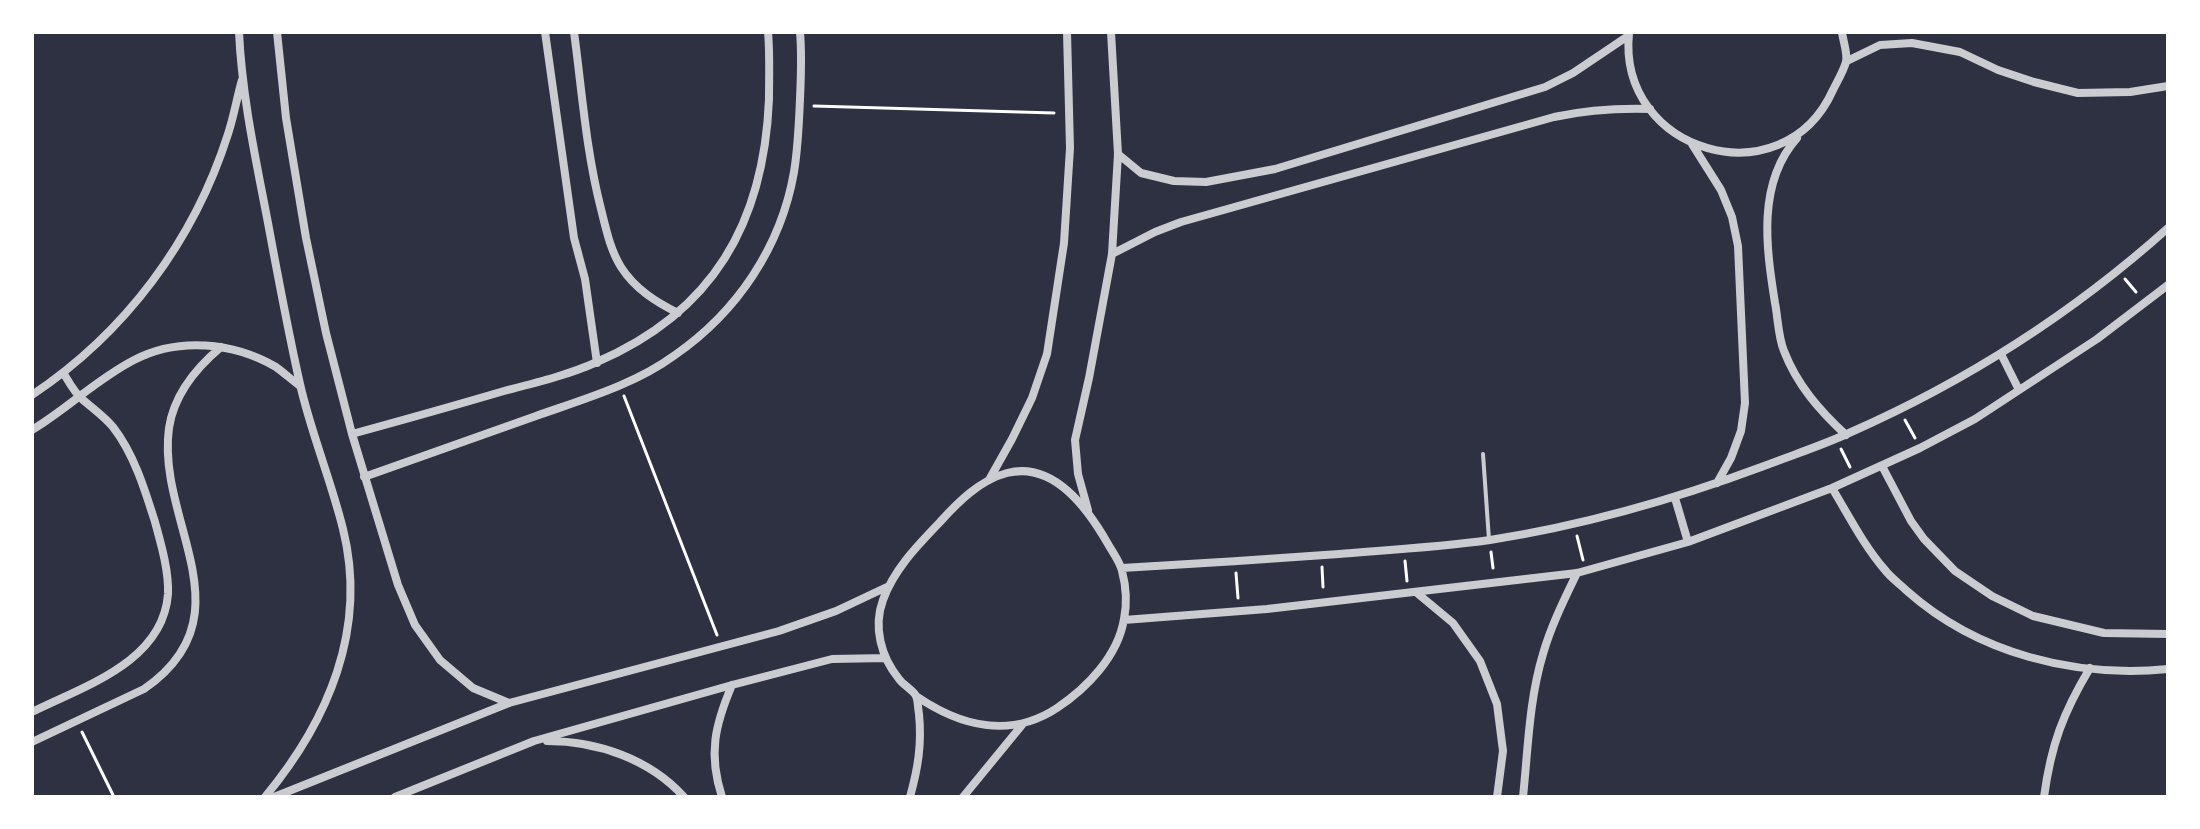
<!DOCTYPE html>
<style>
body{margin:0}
#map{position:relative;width:2200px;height:829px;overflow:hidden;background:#2d3142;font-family:"IBM Plex Serif",serif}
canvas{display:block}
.frame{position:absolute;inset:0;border:34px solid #fff;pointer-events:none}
</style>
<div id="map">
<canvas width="2200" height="829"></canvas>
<div class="frame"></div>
</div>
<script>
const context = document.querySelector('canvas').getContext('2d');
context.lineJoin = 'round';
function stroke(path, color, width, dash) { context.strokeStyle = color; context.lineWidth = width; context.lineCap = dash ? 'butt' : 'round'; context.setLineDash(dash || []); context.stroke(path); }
stroke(new Path2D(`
 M 814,106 L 1054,113
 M 2125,279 L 2136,292
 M 624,396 L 717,635
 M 1905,420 L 1915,438
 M 1841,449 L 1850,467
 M 1577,536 L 1583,560
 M 1491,552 L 1493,568
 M 1405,561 L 1407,581
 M 1322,567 L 1323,587
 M 1236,573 L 1238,598
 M 82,732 L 114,797`), '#fff', 3);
stroke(new Path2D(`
 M 1483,454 L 1489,540`), '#caccd0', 4);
stroke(new Path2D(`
 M 239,32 C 242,97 256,160 268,223 C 278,277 288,331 300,384 C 311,433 331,480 343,529 C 368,629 328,721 265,797
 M 277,32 L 286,118 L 306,238 L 326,333 L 352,434 L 398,585 L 415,625 L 440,660 L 473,688 L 509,703
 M 545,32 L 574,238 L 585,279 L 597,363
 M 574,32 C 582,91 586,151 601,209 C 606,229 610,249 621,267 C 635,289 656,302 678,313
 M 1629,33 C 1617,153 1783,201 1833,90 C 1837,82 1843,72 1846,62 C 1848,54 1843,41 1842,32
 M 1847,61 L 1880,45 L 1912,43 L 1960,52 L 1998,70 L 2034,82 L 2078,93 L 2130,92 L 2168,86
 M 1797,138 C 1757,183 1766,247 1775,303 C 1778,318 1778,337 1784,351 C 1797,385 1820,411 1846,435
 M 1692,144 L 1721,190 L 1732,217 L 1738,246 L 1745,403 L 1741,431 L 1731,458 L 1717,483
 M 1118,154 L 1141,173 L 1174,181 L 1206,182 L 1275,169 L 1545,87 L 1573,73 L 1628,36
 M 1112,254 L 1155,232 L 1181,222 L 1554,117 C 1587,110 1616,108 1650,109
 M 2001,354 L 2019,390
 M 32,395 C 125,333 194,241 228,134 C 234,116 237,97 242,80
 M 32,430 C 67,409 97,379 134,360 C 178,337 233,342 276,367 C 284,373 292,380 300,386
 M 352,434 C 403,420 453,406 504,391 C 535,383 568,375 597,362 C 713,312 764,223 769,99 C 769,77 770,54 768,32
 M 1882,466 L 1911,521 L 1924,539 L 1955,571 L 1992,596 L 2033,616 L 2104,633 L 2168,634
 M 364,477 C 422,456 479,436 536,416 C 584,399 634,385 675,355 C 737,312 781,247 794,172 C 798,148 799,123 800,99 C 801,77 802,54 800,32
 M 989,480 L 1012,439 L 1032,398 L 1047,354 L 1064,243 L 1070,148 L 1067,32
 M 1832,488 C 1849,516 1864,546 1885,570 C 1891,578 1900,584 1907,591 C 1978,654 2075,678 2168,669
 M 1675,498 L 1688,542
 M 1088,510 L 1078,474 L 1075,440 L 1089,378 L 1112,254 L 1118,154 L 1111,32
 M 1122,568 C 1194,564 1267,559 1339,554 C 1389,550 1440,547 1490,540 C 1586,525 1673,500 1764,466 C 1792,455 1821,446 1849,433 C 1965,382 2073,313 2168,228
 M 1417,593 L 1453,623 L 1480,661 L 1497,704 L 1503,751 L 1497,797
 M 1124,620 L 1267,609 L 1577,573 L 1688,542 L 1832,488 L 1920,448 L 1975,419 L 2097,339 L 2168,285
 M 32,712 C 84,686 163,662 168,594 C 169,571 161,544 155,522 C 145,490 134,454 113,427 C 104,416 92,408 82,399 C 74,392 69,382 64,374
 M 547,741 C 597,741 650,759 684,797
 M 32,742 L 144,689 C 251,615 156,522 169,428 C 174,394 196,368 221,347
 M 274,797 L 509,703 L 779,631 L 836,611 L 889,586
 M 395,797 L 534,741 L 732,685 L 832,659 L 886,658
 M 722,797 C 708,754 715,725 732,685
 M 910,797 C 918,768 922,744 919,714 C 918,709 918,700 916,696 C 913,690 903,685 899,679 C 881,657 873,627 883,600 C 894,569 918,545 940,522 C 958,502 980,480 1007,473 C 1054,461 1088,509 1108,544 C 1113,553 1120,562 1122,571 C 1126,586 1127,604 1124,619 C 1118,656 1087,688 1057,708 C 1010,739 960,726 916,696
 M 963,797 L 1022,725
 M 1523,797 C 1528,750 1529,700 1543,654 C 1551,626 1564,600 1577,573
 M 2044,797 C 2051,745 2063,713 2090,668`), '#caccd0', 8);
</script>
